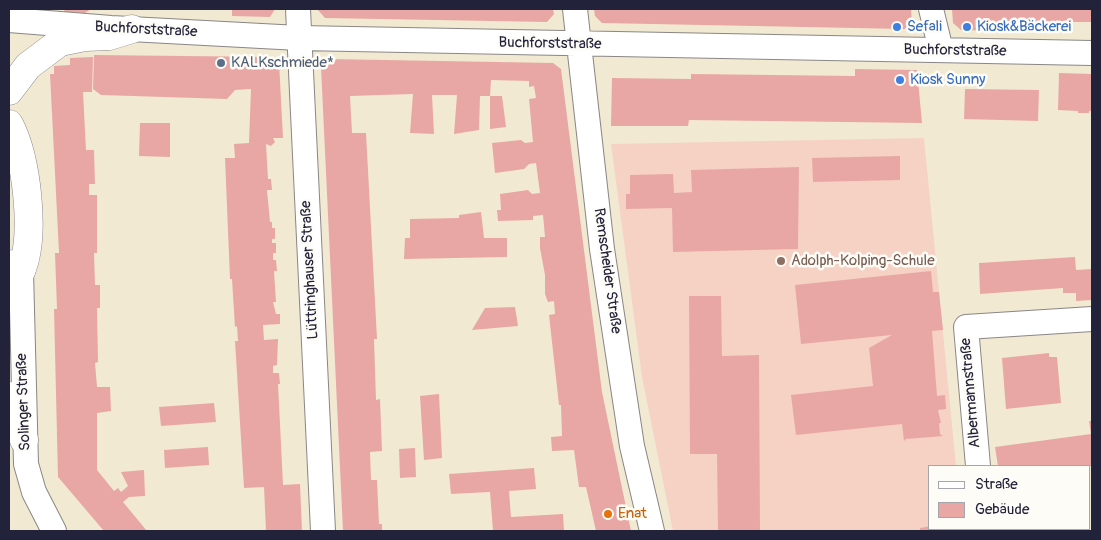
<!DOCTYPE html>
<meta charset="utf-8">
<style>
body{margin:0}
#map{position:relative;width:1101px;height:540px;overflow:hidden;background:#f2e9d2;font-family:Pangolin,sans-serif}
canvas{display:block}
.frame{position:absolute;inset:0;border:10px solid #22223b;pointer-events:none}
.legend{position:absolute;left:928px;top:465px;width:162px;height:65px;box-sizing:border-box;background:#fdfcf7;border:1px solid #a5a5ac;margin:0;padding:6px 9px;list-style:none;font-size:15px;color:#22223b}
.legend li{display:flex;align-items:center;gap:10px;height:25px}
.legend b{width:25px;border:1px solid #a5a5ac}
</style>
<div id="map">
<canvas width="1101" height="540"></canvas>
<div class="frame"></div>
<ul class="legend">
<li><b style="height:6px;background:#fff"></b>Straße</li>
<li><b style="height:14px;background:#e8a7a4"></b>Gebäude</li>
</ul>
</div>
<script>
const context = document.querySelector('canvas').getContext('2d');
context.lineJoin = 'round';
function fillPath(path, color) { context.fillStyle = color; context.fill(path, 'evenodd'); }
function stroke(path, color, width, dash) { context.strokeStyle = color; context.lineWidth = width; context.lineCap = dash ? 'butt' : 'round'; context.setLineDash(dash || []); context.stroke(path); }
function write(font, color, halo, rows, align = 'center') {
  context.font = font + ' Pangolin,sans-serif'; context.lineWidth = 5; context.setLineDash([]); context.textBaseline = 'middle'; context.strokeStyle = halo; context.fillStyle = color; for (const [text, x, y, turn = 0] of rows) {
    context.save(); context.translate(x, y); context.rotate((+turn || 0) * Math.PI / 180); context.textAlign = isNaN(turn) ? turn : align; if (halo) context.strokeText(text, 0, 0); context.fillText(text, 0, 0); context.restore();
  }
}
fillPath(new Path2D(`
 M 924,138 L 956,466 L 930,466 L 930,526 L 920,528 L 920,531 L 673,531 L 642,377 L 611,144 Z`), '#f6d2c4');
fillPath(new Path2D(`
 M 65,9 L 91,9 L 85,13 L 64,12 Z
 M 232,9 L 275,9 L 270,17 L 232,16 Z
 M 317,9 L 553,9 L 554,14 L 547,22 L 325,18 Z
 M 594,9 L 911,9 L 912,21 L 905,29 L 602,23 L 595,16 Z
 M 952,9 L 1092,9 L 1092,22 L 1071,22 L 1071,24 L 1048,21 L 1048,29 L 1032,29 L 1032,31 L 1005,28 L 1005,31 L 961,30 L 953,23 Z
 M 94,55 L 274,57 L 279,62 L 283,138 L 273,138 L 275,142 L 271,146 L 266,144 L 268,179 L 271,179 L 272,190 L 267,190 L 270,222 L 272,222 L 272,228 L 275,228 L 275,239 L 272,239 L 272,243 L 276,243 L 276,253 L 273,253 L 273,260 L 276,260 L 277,271 L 274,271 L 276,302 L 273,302 L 276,314 L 280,314 L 280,324 L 263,325 L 264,340 L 278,339 L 277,365 L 273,366 L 273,373 L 279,373 L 280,384 L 278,384 L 283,485 L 300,484 L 302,531 L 266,531 L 264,487 L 244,488 L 235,341 L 238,341 L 237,326 L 235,327 L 232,279 L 230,279 L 225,158 L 235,158 L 234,144 L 249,143 L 251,89 L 235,90 L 227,99 L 101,95 L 93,89 Z
 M 93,57 L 92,92 L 83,92 L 86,150 L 94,150 L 95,184 L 89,184 L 89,195 L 97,195 L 97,253 L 94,253 L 95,285 L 100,285 L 100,308 L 97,308 L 98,362 L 95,363 L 97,387 L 110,387 L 111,411 L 97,413 L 97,470 L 114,491 L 118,488 L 121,492 L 128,486 L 121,472 L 144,470 L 145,496 L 129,497 L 123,502 L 147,531 L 104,531 L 58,477 L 54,309 L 57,309 L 55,253 L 59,253 L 50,74 L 54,74 L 54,66 L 70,65 L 70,58 Z
 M 328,59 L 553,63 L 561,69 L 602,392 L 631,531 L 596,531 L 586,487 L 579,487 L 574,450 L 552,451 L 551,437 L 562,436 L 561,405 L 559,405 L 549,315 L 555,314 L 554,301 L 548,302 L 545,294 L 545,275 L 540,248 L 540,237 L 545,237 L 543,215 L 533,216 L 533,220 L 498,221 L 497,210 L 501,210 L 500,194 L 528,190 L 532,194 L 540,193 L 536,163 L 529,164 L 524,169 L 495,173 L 492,143 L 521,140 L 525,143 L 533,142 L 529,99 L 536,98 L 534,86 L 529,87 L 529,81 L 491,80 L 490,96 L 480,96 L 479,130 L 454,134 L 457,95 L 432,95 L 434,134 L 410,133 L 413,94 L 350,96 L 352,133 L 366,133 L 377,339 L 374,339 L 376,400 L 380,399 L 382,451 L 370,452 L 371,480 L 377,480 L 379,524 L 382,524 L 382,531 L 343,531 L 321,67 Z
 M 855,69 L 917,70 L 922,123 L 689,120 L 688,126 L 611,126 L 612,78 L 691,79 L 691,74 L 855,76 Z
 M 1059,73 L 1092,74 L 1092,111 L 1089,111 L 1089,113 L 1078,113 L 1078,111 L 1058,110 Z
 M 965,89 L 1039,90 L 1038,121 L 964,119 Z
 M 490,96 L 502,96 L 506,127 L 490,129 Z
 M 140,123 L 170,123 L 170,157 L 139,156 Z
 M 900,156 L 900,180 L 813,182 L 812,158 Z
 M 799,167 L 798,249 L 673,252 L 672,208 L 626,209 L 626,194 L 630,194 L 630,175 L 673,174 L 674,193 L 692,192 L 691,170 Z
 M 481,212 L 484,238 L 507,238 L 507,257 L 404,259 L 405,238 L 410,238 L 410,219 L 459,218 L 459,215 Z
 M 1075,257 L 1076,270 L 1092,269 L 1092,300 L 1076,301 L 1076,293 L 1063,293 L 1063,288 L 980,294 L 979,263 Z
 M 931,271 L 933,292 L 939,292 L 943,330 L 932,331 L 937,396 L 945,395 L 946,409 L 938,410 L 941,423 L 939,423 L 940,434 L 943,436 L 906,439 L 904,441 L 902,424 L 796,435 L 791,395 L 873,386 L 869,348 L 892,335 L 801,344 L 795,285 Z
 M 689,296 L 721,296 L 722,356 L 759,355 L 760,531 L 718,531 L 717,454 L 690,454 Z
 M 515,307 L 518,326 L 472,330 L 485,308 Z
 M 1049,353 L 1049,357 L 1057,357 L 1061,403 L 1006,409 L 1002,358 Z
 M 439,394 L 442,458 L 424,460 L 420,396 Z
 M 214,403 L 216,422 L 161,426 L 159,407 Z
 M 1089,421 L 1092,421 L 1092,466 L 998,466 L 995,447 L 1091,434 Z
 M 208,447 L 209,465 L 165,468 L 164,450 Z
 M 415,448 L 416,477 L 400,478 L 399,449 Z
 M 534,468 L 536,489 L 509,491 L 511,517 L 563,514 L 564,531 L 493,531 L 490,492 L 451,494 L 449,474 Z
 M 930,526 L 930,529 L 954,529 L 955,531 L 920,531 L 920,528 Z`), '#e8a7a4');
const minor = new Path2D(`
 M 298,9 L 323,531
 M 575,9 L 602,249 L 632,446 L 652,531
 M 931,9 L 941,50
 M 9,20 L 111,28 L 299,38 L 1092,53
 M 21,271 L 26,464 L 34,492 L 54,531
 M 978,466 L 966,327 L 1092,319
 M 983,529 L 983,531`);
const tertiary = new Path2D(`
 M 9,124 C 27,158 36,236 21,271`);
const trunk = new Path2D(`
 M 9,91 L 28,66 L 60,42 L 85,37 L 109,36 L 132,29
 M 9,264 L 21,271 L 9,281
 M 9,396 L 24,440`);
stroke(minor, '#8a8686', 26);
stroke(tertiary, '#8a8686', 29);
stroke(trunk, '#8a8686', 29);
stroke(minor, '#fff', 24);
stroke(tertiary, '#fff', 28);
stroke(trunk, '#fff', 28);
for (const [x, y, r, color] of [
 [897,27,5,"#3f7fe0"],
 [967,27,5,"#3f7fe0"],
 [221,63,5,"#5c6f8a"],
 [900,80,5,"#3f7fe0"],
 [781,261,5,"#8d6e63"],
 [608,514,5,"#e8710a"]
]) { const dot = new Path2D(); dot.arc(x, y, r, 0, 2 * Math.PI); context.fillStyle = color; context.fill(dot); stroke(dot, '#fdfcf7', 2); }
write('15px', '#366cbe', '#fdfcf7', [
 ["Sefali",907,27],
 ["Kiosk&Bäckerei",977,27],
 ["Kiosk Sunny",910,80]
], 'left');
write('15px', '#22223b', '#fdfcf7', [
 ["Buchforststraße",146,30,3],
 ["Buchforststraße",550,44,1],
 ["Buchforststraße",955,51,1],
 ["Lüttringhauser Straße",310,270,-93],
 ["Remscheider Straße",607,271,82],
 ["Albermannstraße",971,393,-95],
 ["Solinger Straße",24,402,-92]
]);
write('15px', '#4e5e75', '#fdfcf7', [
 ["KALKschmiede*",231,63]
], 'left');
write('15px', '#785e54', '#fdfcf7', [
 ["Adolph-Kolping-Schule",791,261]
], 'left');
write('15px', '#c56008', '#fdfcf7', [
 ["Enat",618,514]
], 'left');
</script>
